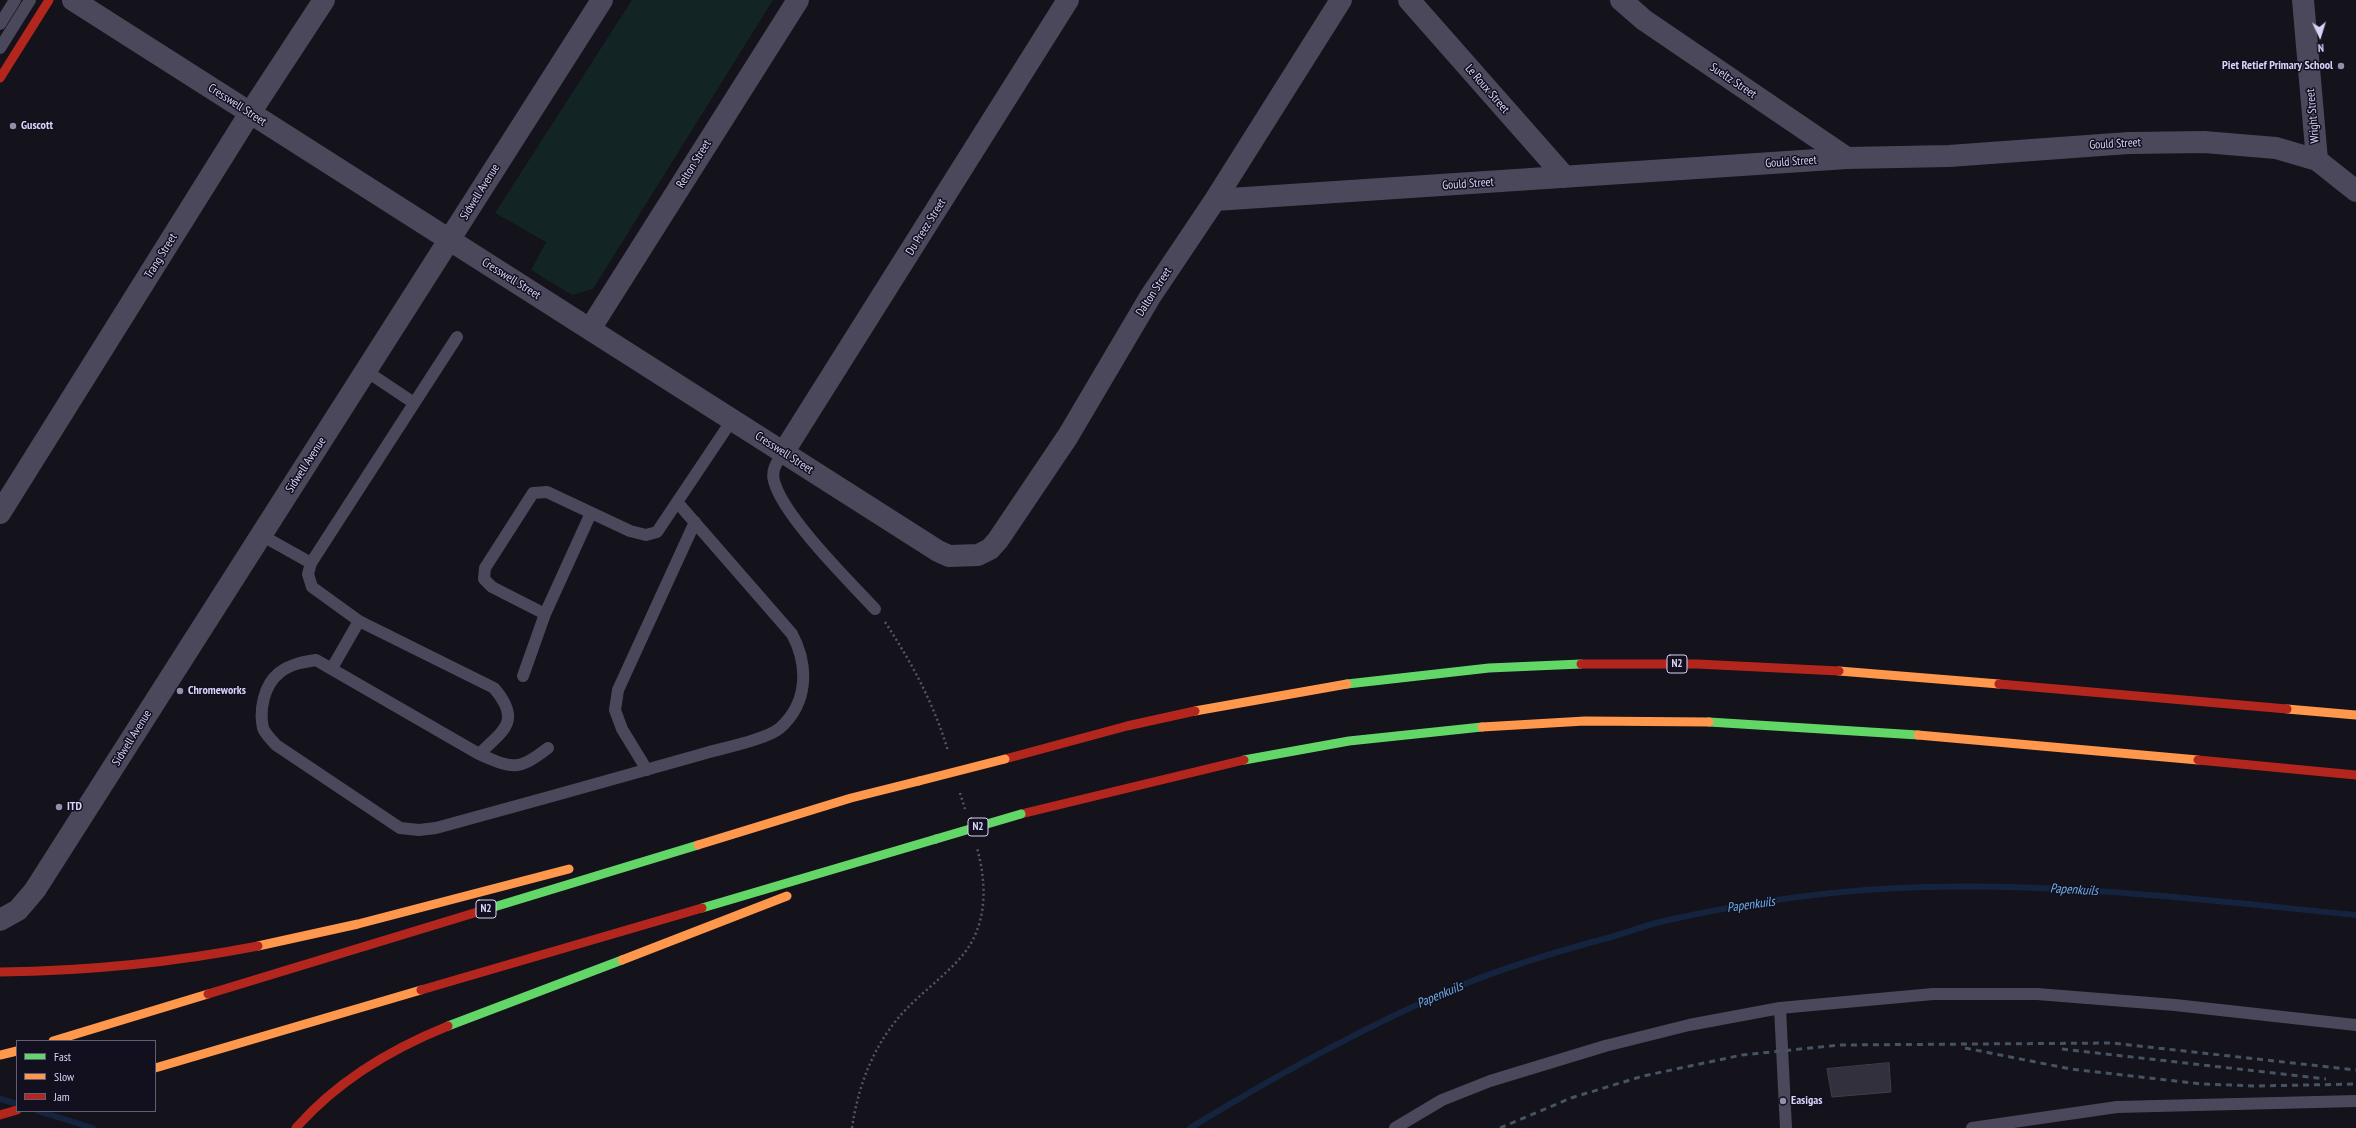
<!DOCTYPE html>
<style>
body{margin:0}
#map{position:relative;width:2356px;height:1128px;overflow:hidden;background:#14121a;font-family:"PT Sans Narrow",sans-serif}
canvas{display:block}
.legend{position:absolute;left:16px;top:1040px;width:140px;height:72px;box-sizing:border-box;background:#120f1e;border:1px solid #615d76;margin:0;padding:5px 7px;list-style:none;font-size:12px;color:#d8d3f9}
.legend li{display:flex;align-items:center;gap:8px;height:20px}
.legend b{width:20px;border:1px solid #615d76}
.north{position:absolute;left:2300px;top:16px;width:40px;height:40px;-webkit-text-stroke:3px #120f1e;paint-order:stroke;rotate:176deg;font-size:11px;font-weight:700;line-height:16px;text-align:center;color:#d8d3f9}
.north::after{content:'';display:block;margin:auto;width:14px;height:18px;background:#d8d3f9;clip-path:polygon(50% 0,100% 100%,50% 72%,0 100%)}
</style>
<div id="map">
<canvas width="2356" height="1128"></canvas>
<ul class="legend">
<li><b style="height:5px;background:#63d668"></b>Fast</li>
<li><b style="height:5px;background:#ff974d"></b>Slow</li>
<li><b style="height:5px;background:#b3261e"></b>Jam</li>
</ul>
<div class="north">N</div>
</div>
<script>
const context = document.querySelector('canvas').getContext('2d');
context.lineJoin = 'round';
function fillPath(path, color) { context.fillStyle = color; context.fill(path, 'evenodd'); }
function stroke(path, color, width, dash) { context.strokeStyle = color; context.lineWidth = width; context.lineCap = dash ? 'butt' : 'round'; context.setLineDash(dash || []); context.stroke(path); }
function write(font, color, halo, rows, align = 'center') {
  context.font = font + ' "PT Sans Narrow",sans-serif'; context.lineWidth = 3; context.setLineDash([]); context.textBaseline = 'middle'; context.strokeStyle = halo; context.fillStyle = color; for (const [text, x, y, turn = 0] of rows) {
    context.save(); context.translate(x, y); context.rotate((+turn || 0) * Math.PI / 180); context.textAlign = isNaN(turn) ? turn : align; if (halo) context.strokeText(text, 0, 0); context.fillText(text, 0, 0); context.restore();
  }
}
fillPath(new Path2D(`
 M 632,0 L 773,0 L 593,289 L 572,295 L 531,270 L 546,242 L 495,213 Z`), '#132425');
stroke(new Path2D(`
 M 0,1099 L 14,1103
 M 38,1111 L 93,1128
 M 1190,1128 C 1275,1076 1363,1027 1455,988 C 1505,967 1558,951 1611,937 C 1629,932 1646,925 1664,921 C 1749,902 1836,889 1924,887 C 2068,883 2213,901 2356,915`), '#15243e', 6);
const building = new Path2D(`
 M 1889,1063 L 1891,1092 L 1832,1097 L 1827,1069 Z`);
fillPath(building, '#33303d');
stroke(building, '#413e4d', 1);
stroke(new Path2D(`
 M 885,622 C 912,663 934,704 948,751
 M 960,793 L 965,809
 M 852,1128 C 858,1087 872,1049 899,1017 C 918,995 943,978 962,956 C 988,925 987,884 977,848`), '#4e5963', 2.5, [2, 3]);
stroke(new Path2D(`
 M 0,24 L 15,0
 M 0,48 L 30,0
 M 457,337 L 311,563 L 308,574 L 312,587 L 359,621 L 494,688 C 522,721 504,730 479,754
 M 366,371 L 414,403
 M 783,453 C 777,462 771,470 774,481 C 783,516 849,581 875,609
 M 261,535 L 311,563
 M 545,614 L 492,587 L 484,579 L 485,568 L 533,493 L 547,492 L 630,531 L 646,535 L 657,532 L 732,420
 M 332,668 L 359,621
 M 523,676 L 545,614 L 591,513
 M 548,748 C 518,771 513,769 479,754 L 316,660 C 303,662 290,664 279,673 C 264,685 259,710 263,728 C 265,734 272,740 276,745 L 400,828 L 419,830 L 436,828 C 524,804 611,780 699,755 C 718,749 766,740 780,728 C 808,703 809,666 792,634 L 677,502
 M 647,770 L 622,729 L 615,710 L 618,690 L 695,522
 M 1780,1008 L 1786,1128
 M 1395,1128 L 1442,1100 L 1490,1081 L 1605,1046 L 1689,1025 L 1780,1008 L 1933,994 L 2037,994 L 2175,1005 L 2356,1025
 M 1972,1128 L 2117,1107 L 2356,1101`), '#4a485a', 12);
stroke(new Path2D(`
 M 73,0 L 938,551 L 949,556 L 978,555 L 990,549 L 998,540 L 1068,436 L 1150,297 L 1215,200 L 1341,0
 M 1409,0 L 1565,177
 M 1621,0 L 1644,20 L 1847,158
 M 2303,0 L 2317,160
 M 1215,200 L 1847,158 L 1949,156 L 2129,143 L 2204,142 L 2276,148 L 2317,160 L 2356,191
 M 590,329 L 798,0
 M 783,453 L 1068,0
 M 0,513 L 250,113 L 324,0
 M 0,920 L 18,910 L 35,890 L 602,0`), '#4a485a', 22);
stroke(new Path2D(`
 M 1347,684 L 1489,668 L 1581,664
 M 1709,722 L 1918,735
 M 1244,760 L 1349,741 L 1482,727
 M 702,908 L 936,839
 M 484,910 L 698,845
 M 448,1026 L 622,960`), '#63d668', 9);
stroke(new Path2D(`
 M 1839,671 L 1999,684
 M 2287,709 L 2356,715
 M 1195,711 L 1347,684
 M 1482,727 L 1585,721 L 1709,722
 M 1918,735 L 2198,760
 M 698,845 L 851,798 L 919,781
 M 258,946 L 358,924 L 569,869
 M 622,960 L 787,896
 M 53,1041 L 208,994
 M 0,1055 L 17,1051
 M 155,1068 L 421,990`), '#ff974d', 9);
stroke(new Path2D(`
 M 0,78 L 49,0
 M 1581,664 L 1697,664 L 1839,671
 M 1999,684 L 2287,709
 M 1005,759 L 1127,726 L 1195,711
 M 2198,760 L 2356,775
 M 1021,814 L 1244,760
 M 0,972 C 88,971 171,963 258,946
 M 421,990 L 702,908
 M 208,994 L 484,910
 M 0,1115 L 17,1110
 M 296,1128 C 337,1081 391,1049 448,1026`), '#b3261e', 9);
stroke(new Path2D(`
 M 1965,1048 L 2071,1069 L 2202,1084 L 2257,1086 L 2356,1084
 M 2062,1049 L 2326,1079
 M 1500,1128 L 1571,1098 L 1643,1076 L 1742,1055 L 1840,1045 L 2112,1043 L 2356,1070`), '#445461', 3, [6, 5]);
stroke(new Path2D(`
 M 936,839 L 1021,814`), '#63d668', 9);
stroke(new Path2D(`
 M 919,781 L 1005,759`), '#ff974d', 9);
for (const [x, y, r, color] of [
 [2341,66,4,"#938fab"],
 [13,126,4,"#938fab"],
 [180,691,4,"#938fab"],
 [59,807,4,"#938fab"],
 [1783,1101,4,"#938fab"]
]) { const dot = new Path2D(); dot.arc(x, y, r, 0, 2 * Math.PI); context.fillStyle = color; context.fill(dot); stroke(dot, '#120f1e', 1.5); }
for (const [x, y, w] of [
 [1677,664,20],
 [978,827,20],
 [486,909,20]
]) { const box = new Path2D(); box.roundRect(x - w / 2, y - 9, w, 18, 3); context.fillStyle = '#120f1e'; context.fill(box); stroke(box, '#d8d3f9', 1); }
write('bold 11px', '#d8d3f9', null, [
 ["N2",1677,664],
 ["N2",978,827],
 ["N2",486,909]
]);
write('bold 12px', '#d8d3f9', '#120f1e', [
 ["Piet Retief Primary School",2333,66,"right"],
 ["Guscott",21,126],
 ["Chromeworks",188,691],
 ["ITD",67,807],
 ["Easigas",1791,1101]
], 'left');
write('12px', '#d8d3f9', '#120f1e', [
 ["Sueltz Street",1733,81,34],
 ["Le Roux Street",1487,89,49],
 ["Cresswell Street",237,105,33],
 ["Wright Street",2313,116,-95],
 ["Gould Street",2115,144,-3],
 ["Gould Street",1791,162,-4],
 ["Relton Street",694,164,-58],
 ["Gould Street",1468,184,-4],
 ["Sidwell Avenue",480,192,-58],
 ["Du Preez Street",926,227,-58],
 ["Trang Street",161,256,-58],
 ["Cresswell Street",511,279,32],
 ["Dalton Street",1154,292,-57],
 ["Cresswell Street",784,453,33],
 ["Sidwell Avenue",306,465,-57],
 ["Sidwell Avenue",132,738,-58]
]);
write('italic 13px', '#6eafeb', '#120f1e', [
 ["Papenkuils",2074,890,3],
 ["Papenkuils",1751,905,-8],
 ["Papenkuils",1440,995,-23]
]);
</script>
